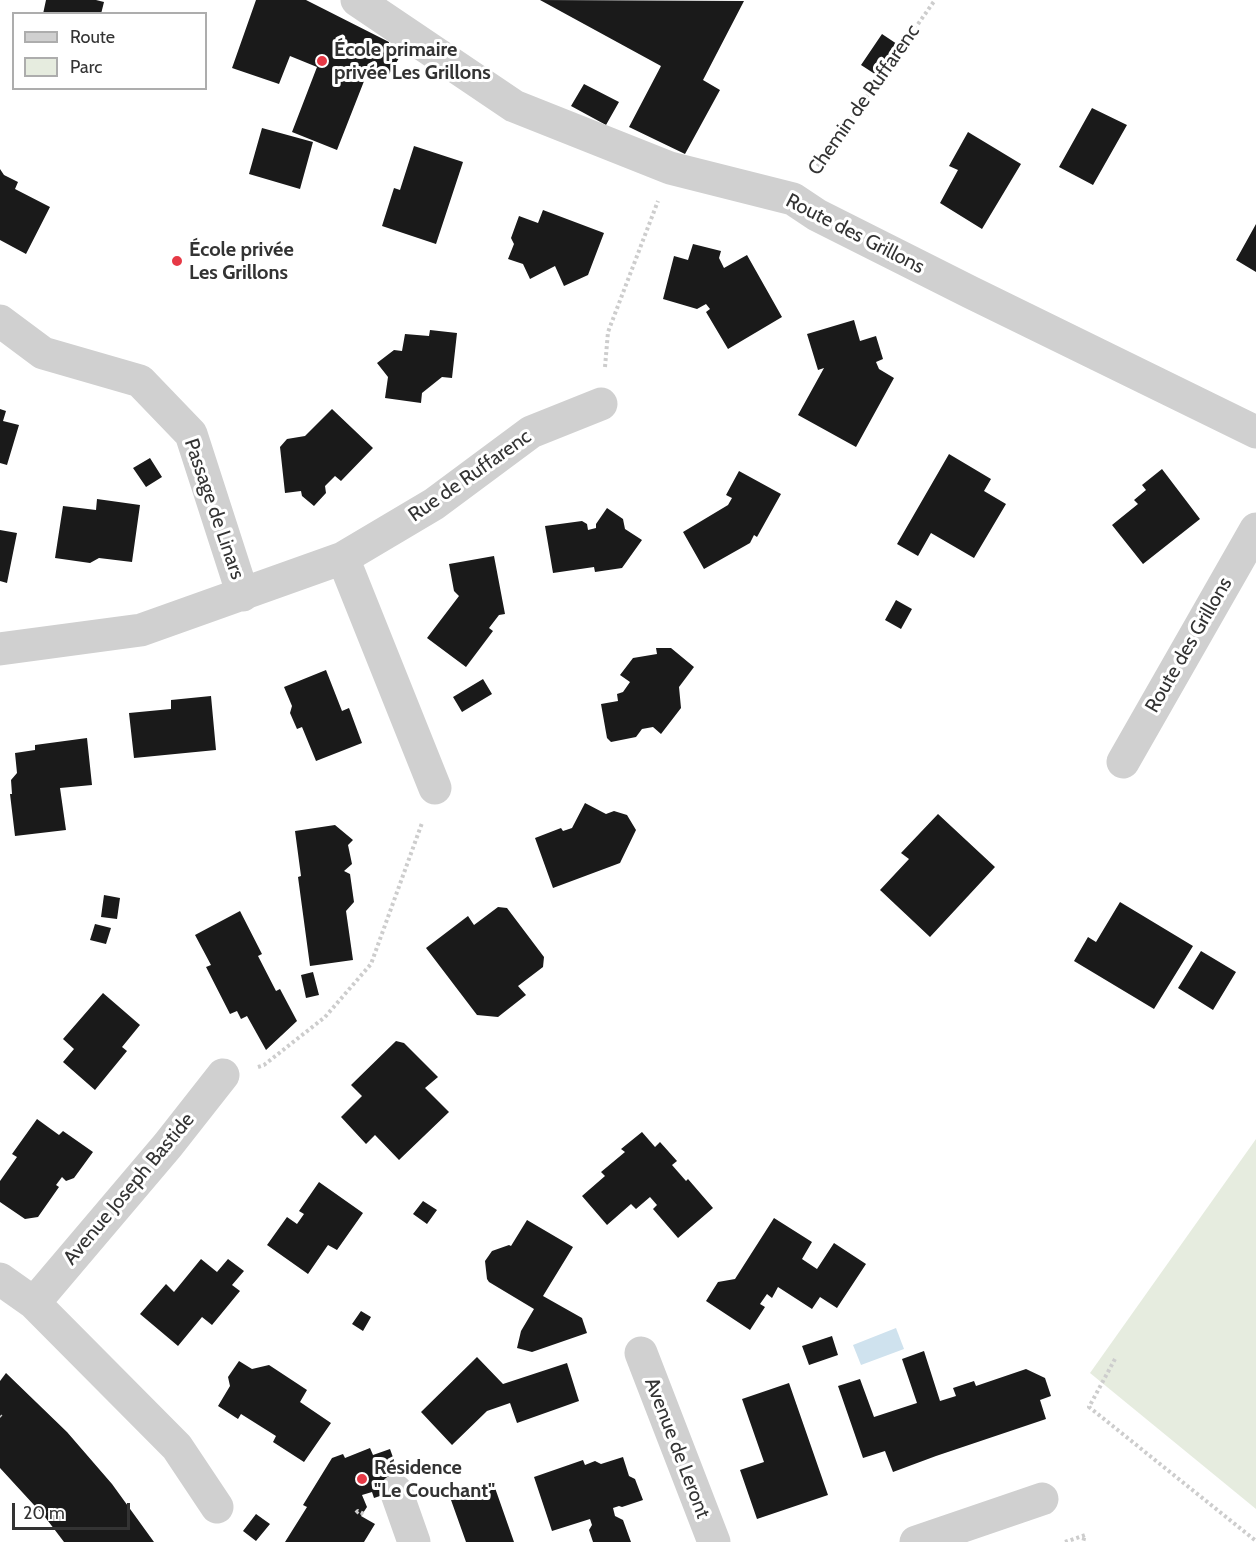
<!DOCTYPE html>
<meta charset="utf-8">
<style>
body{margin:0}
#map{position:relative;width:1256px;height:1542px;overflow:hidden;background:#fff;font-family:Cabin,sans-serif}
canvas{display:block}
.legend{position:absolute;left:12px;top:12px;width:195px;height:78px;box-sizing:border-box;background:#fff;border:2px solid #adadad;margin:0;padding:8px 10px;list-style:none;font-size:18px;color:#333}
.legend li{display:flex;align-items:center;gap:12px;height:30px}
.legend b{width:30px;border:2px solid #adadad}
.scale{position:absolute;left:12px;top:1503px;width:118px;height:27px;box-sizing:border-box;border:3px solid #333;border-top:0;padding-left:8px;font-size:18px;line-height:21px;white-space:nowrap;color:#333;-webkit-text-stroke:4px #fff;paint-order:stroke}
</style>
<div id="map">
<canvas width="1256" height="1542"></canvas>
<ul class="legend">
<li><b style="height:8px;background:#d0d0d0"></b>Route</li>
<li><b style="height:16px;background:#e6ecdf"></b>Parc</li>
</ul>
<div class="scale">20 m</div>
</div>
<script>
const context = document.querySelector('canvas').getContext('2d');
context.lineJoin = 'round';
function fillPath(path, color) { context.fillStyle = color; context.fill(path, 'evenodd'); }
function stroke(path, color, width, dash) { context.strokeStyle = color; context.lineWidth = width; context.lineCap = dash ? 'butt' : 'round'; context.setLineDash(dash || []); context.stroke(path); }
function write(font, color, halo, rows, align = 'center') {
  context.font = font + ' Cabin,sans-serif'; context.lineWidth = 6; context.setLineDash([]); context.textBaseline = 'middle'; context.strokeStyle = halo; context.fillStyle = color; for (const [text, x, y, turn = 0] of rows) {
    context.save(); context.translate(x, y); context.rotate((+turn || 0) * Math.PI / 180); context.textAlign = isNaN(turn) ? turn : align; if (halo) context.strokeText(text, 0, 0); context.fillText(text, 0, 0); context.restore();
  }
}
fillPath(new Path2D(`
 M 1256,1139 L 1256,1509 L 1090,1373 Z`), '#e6ecdf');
fillPath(new Path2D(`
 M 896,1328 L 904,1349 L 861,1365 L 853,1345 Z`), '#cfe2ee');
fillPath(new Path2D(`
 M 46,0 L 96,0 L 104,2 L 101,14 L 43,14 Z
 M 256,0 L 306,0 L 389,42 L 389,44 L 402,53 L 385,81 L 368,71 L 337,150 L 292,132 L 317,67 L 290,56 L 279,84 L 232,68 Z
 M 540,0 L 744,1 L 703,80 L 720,90 L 685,154 L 629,127 L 661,66 Z
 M 882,34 L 897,44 L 878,76 L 861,65 Z
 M 584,84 L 619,102 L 606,125 L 571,106 Z
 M 1092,108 L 1127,125 L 1093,185 L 1059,167 Z
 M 262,128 L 313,142 L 300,189 L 249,174 Z
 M 968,132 L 1021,164 L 982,229 L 940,203 L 958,170 L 949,166 Z
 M 414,146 L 463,162 L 436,244 L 382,226 L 394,188 L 400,190 Z
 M 0,169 L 4,175 L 18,182 L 15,189 L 50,207 L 26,254 L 0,240 Z
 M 543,210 L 604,233 L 588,275 L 564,286 L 555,266 L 530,279 L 523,264 L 508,259 L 514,244 L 511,238 L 519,216 L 538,223 Z
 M 1256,224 L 1256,272 L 1236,260 Z
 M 693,244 L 721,251 L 719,258 L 724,268 L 747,255 L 782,317 L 728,349 L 706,312 L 710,309 L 706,304 L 697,309 L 663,299 L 674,256 L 688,260 Z
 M 854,320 L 860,341 L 876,336 L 883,359 L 876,362 L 879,369 L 894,378 L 856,447 L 798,415 L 824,368 L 818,370 L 807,334 Z
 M 430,330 L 457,333 L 452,378 L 442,377 L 422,393 L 421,403 L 385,398 L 388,377 L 377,363 L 394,350 L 402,351 L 405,334 L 429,336 Z
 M 0,409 L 6,411 L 3,421 L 19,425 L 7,465 L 0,463 Z
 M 332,409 L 373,448 L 341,481 L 335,476 L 325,486 L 326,493 L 314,506 L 302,496 L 301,491 L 285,493 L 280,447 L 287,439 L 305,436 Z
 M 949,454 L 991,479 L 984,491 L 1006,504 L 974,558 L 931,533 L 918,556 L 897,544 Z
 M 150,458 L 162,477 L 146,487 L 133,468 Z
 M 1162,469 L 1200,519 L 1143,564 L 1112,525 L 1138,504 L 1134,500 L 1146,490 L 1142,485 Z
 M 739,471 L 781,494 L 757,537 L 754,535 L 750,543 L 704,569 L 683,532 L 728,505 L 732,498 L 726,495 Z
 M 97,499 L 140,505 L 132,562 L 99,558 L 90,563 L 55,558 L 63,506 L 96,510 Z
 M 607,508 L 623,519 L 625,529 L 642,540 L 622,568 L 595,572 L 594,567 L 553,573 L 545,526 L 582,521 L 587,524 L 588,530 L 596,528 L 596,524 Z
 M 0,530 L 17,533 L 7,583 L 0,581 Z
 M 494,556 L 505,614 L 499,615 L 489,628 L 493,631 L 466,667 L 427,638 L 459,596 L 454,591 L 449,564 Z
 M 896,600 L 912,609 L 901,629 L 885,620 Z
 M 656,648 L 671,648 L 694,667 L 679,687 L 681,708 L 661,734 L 653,727 L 642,729 L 636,737 L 611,742 L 607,738 L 601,704 L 618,701 L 617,694 L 623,692 L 630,682 L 620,675 L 633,658 L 657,654 Z
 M 326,670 L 342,711 L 349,708 L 362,743 L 316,761 L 302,727 L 297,729 L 290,713 L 292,706 L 284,687 Z
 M 483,679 L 492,694 L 462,712 L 453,697 Z
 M 211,696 L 216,750 L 134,758 L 129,713 L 171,709 L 171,700 Z
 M 87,738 L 92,785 L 60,788 L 66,830 L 15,836 L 10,794 L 12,794 L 11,780 L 17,773 L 15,753 L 35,750 L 35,745 Z
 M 585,803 L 606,814 L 614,811 L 627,815 L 636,830 L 620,863 L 553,888 L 535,838 L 561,828 L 563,831 L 572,828 Z
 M 938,814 L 995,867 L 930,937 L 880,890 L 909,859 L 901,853 Z
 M 335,825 L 353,840 L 348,845 L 352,864 L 344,871 L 350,874 L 354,902 L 346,911 L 353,960 L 310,966 L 298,877 L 301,876 L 295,831 Z
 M 104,895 L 120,898 L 117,919 L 101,917 Z
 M 1120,902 L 1193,946 L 1154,1009 L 1074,961 L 1088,937 L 1096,942 Z
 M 498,907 L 507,908 L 544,957 L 543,967 L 518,986 L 526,995 L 498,1017 L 477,1015 L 426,948 L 468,916 L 474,925 Z
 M 240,911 L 262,954 L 258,956 L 276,991 L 280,989 L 297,1021 L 266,1050 L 247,1016 L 241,1019 L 237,1011 L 230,1014 L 206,967 L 211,965 L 195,935 Z
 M 95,924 L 111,928 L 106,944 L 90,940 Z
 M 1201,951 L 1236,972 L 1213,1010 L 1178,988 Z
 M 313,972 L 319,995 L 306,998 L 301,975 Z
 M 103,993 L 140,1025 L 122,1047 L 127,1051 L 95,1090 L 63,1062 L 74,1049 L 63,1039 Z
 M 396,1041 L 404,1043 L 438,1077 L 425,1088 L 449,1112 L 399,1160 L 375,1135 L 366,1144 L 341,1117 L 362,1096 L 351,1085 Z
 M 37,1119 L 59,1135 L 63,1131 L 93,1152 L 74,1178 L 66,1181 L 62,1177 L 56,1185 L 59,1187 L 38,1217 L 25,1219 L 0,1202 L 0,1181 L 17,1157 L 12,1154 Z
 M 642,1132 L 655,1147 L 660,1142 L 677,1161 L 672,1165 L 686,1181 L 688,1179 L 713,1208 L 678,1238 L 653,1209 L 657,1205 L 650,1197 L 636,1209 L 631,1204 L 607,1225 L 582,1196 L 605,1176 L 601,1172 L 625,1152 L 621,1149 Z
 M 319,1182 L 363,1213 L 337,1250 L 328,1245 L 308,1274 L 267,1245 L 287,1217 L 297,1224 L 304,1214 L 299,1211 Z
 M 423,1201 L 437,1210 L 427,1224 L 413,1214 Z
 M 774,1218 L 812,1242 L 802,1259 L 817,1269 L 834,1243 L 866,1264 L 837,1308 L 820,1297 L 812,1309 L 778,1287 L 772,1298 L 767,1294 L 760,1304 L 765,1307 L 750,1330 L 706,1301 L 718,1282 L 735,1279 Z
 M 527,1220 L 573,1247 L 543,1296 L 582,1318 L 587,1333 L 532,1352 L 517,1348 L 521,1331 L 534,1309 L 489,1282 L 487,1279 L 485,1261 L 492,1251 L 509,1245 L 511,1246 Z
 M 201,1259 L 217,1272 L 228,1259 L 244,1271 L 232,1285 L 240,1291 L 212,1325 L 202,1317 L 178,1346 L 140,1314 L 166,1284 L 174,1292 Z
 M 361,1311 L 371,1317 L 363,1331 L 352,1324 Z
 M 832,1336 L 838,1355 L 809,1365 L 802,1346 Z
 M 924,1351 L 940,1401 L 956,1396 L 953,1388 L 974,1381 L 976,1386 L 1026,1369 L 1045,1378 L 1051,1396 L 1040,1400 L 1046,1419 L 936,1456 L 893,1472 L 885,1451 L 863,1458 L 838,1386 L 860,1379 L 874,1417 L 917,1403 L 902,1359 Z
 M 477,1357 L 503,1384 L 567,1363 L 579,1401 L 517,1423 L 510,1403 L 487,1411 L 452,1445 L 421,1412 Z
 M 239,1361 L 252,1369 L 269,1365 L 307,1390 L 300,1402 L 331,1423 L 304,1462 L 273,1442 L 276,1436 L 241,1414 L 238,1419 L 218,1406 L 230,1386 L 228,1377 Z
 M 6,1373 L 67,1432 L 112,1484 L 154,1542 L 64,1542 L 45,1517 L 0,1468 L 0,1381 Z
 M 789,1383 L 828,1495 L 757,1519 L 740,1470 L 764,1462 L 742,1399 Z
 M 370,1448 L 373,1455 L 390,1449 L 404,1488 L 374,1498 L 372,1492 L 362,1495 L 367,1507 L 361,1516 L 375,1524 L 364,1542 L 285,1542 L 307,1507 L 303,1505 L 332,1458 L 343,1454 L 345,1458 Z
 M 623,1457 L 629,1476 L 635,1479 L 643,1500 L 622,1507 L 619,1506 L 613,1508 L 615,1516 L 623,1520 L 631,1542 L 593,1542 L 589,1530 L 592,1525 L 590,1519 L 552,1531 L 534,1477 L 583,1460 L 585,1465 L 595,1461 L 601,1464 Z
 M 494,1485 L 514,1542 L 466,1542 L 451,1500 Z
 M 256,1514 L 270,1524 L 256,1541 L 243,1531 Z`), '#1a1a1a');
stroke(new Path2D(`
 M 814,171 L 935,0
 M 605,367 L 608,332 L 658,201
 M 258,1067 L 264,1065 L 325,1017 L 371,964 L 422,823
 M 1115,1359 L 1089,1407 L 1256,1541
 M 0,1416 L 1,1417
 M 356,1513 L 358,1511 L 364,1514
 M 1065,1542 L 1085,1535 L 1083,1542`), '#cdcdcd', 4, [3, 3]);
stroke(new Path2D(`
 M 357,0 L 514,106 L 670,168 L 793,199 L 817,215 L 970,292 L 1256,432
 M 0,321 L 43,353 L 140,381 L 191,434 L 243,595
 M 343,558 L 435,788
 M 0,649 L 141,630 L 343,558 L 434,504 L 531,432 L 601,404
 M 1123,762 L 1256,529
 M 0,1279 L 34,1303 L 177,1447 L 217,1507
 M 34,1303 L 168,1145 L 223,1075
 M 641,1353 L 714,1542
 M 396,1491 L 414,1542
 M 916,1542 L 1042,1499`), '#d0d0d0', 33);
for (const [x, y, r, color] of [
 [322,61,6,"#e63946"],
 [177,261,6,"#e63946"],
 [362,1479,6,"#e63946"]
]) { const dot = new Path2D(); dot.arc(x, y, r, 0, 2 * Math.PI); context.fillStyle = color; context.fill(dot); stroke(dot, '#fff', 2); }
write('bold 20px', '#333', '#fff', [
 ["École primaire",334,50],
 ["privée Les Grillons",334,73],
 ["École privée",189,250],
 ["Les Grillons",189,273],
 ["Résidence",374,1468],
 ["\"Le Couchant\"",374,1491]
], 'left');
write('20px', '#333', '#fff', [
 ["Chemin de Ruffarenc",864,100,-55],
 ["Route des Grillons",855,234,27],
 ["Rue de Ruffarenc",470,476,-35],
 ["Passage de Linars",214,509,71],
 ["Route des Grillons",1189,645,-60],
 ["Avenue Joseph Bastide",129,1189,-50],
 ["Avenue de Leront",677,1448,69]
]);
</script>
